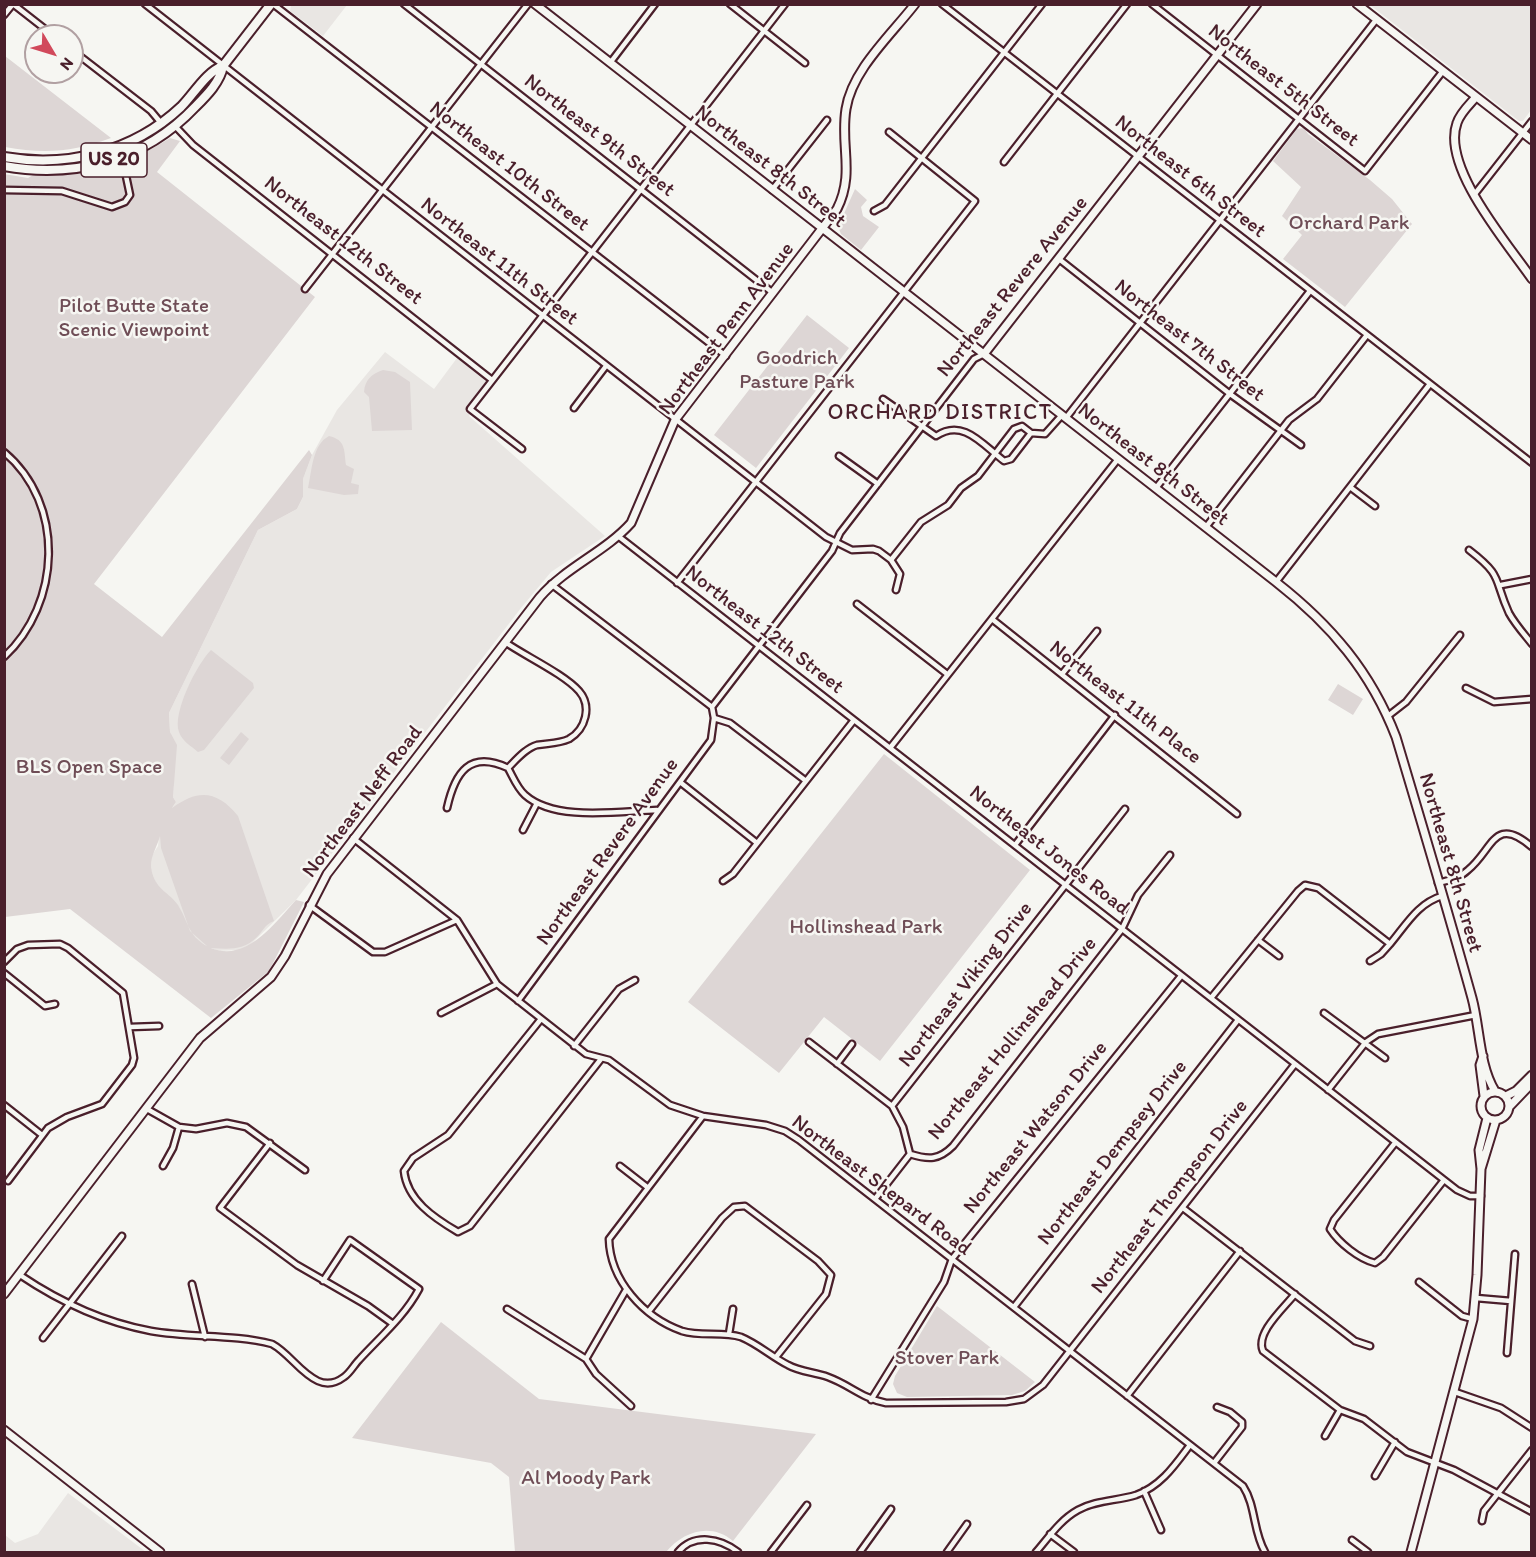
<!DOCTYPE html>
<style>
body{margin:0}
#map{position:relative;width:1536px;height:1557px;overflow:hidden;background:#f6f6f2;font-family:Itim,sans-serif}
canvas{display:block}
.frame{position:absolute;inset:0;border:6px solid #4a1f2b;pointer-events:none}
.north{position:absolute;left:24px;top:24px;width:60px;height:60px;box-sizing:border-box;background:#f6f6f2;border:2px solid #b1a0a2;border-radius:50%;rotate:128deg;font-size:16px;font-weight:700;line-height:24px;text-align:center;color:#4a1f2b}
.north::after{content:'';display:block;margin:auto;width:21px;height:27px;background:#d1495b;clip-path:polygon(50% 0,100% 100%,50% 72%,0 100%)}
</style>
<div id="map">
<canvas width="1536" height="1557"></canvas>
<div class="frame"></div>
<div class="north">N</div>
</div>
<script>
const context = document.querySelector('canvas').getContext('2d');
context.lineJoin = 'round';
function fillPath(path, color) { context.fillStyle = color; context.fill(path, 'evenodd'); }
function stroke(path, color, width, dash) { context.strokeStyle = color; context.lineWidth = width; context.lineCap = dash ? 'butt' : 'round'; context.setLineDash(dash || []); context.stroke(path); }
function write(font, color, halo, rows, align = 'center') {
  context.font = font + ' Itim,sans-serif'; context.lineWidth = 5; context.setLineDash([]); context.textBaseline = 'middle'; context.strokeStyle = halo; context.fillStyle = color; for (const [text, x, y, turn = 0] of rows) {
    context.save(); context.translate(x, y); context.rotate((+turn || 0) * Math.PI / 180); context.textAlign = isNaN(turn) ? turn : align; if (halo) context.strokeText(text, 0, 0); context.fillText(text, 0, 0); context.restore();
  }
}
fillPath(new Path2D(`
 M 291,5 L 291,4 L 347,5 L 323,36 L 290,11 Z
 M 1370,5 L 1531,5 L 1531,110 L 1523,121 L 1519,121 Z
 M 385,352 L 434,389 L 457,358 L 487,382 L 469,416 L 605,536 L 551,572 L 521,608 L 296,900 L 251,944 L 240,950 L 217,951 L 198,941 L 189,931 L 179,907 L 157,886 L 151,870 L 151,857 L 158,846 L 160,827 L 176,802 L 173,797 L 175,750 L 170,732 L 169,713 L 258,530 L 297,509 L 303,497 L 303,479 L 312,455 L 337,410 Z
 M 68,1493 L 146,1552 L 5,1552 L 5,1535 L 15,1543 L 38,1534 Z`), '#e9e6e3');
fillPath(new Path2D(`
 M 5,56 L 111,138 C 74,152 44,154 5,147 Z
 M 1304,128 L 1308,134 L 1370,180 L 1392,199 L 1412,224 L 1345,307 L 1283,259 L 1302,235 L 1282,216 L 1301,187 L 1273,161 L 1297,129 Z
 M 170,138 L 180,141 L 157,172 L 315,297 L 94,584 L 162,637 L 309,450 L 312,455 L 303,479 L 303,497 L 297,509 L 258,530 L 169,713 L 170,732 L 177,745 L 173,797 L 176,802 L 172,808 C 198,789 217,790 238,816 L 274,921 C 264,925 264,930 257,937 C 243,951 228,949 211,948 C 246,963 275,923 296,900 L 304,902 L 269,971 L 211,1018 L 70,909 L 5,917 L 4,174 L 28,178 L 33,175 C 84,175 126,166 170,138 ZM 160,836 L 161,848 L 190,931 L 207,946 C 188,936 188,921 178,905 C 169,892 157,891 152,872 C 148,859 157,848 160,836 Z
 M 855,189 L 867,200 L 861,207 L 863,216 L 879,227 L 861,250 L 841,234 L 838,227 Z
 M 807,315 L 849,348 L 756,468 L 714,435 Z
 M 383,370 L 395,372 L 410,382 L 412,430 L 372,431 L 369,397 L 364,392 C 365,379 372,374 383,370 Z
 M 329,436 C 346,440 344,450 346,465 L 354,469 L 351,483 L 359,485 L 358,494 L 344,495 L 308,488 C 312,471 312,445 329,436 Z
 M 211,650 L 253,683 L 254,688 L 204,750 L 198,752 C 191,746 182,741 179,732 C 172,713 197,664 211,650 Z
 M 1338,684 L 1363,699 L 1353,715 L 1328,700 Z
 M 241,732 L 249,739 L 229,765 L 220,758 Z
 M 884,754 L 1030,870 L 880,1061 L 824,1017 L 779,1073 L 688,1002 Z
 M 937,1306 L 1035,1382 L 1025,1391 L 1012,1395 L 907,1397 L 897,1393 L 893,1384 L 895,1376 Z
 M 441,1322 L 539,1399 L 816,1434 L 733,1541 C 710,1522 683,1532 666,1552 L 515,1552 L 509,1477 L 491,1463 L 352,1438 Z`), '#ddd6d5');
const street = new Path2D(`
 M 13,4 L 54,36
 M 145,4 L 826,537 L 852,550 L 873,549 L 879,551 L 891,560 L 900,574 L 896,590
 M 273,4 L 726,356
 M 404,4 L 773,293
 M 730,4 L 805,63
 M 942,4 L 1532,463
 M 1152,4 L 1365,171 L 1443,71
 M 4,15 L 13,4
 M 72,50 L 151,111 L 161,123
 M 610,63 L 655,4
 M 175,126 L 193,145 L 492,380
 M 1004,162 L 1127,4
 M 4,190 L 62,191 L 112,207 L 125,202 L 130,195 L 122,157
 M 772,190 L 827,120
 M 1474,195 L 1532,121
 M 874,211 L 885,205 L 1042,4
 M 1059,259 L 1230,394 L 1301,445
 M 305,289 L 528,4
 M 883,399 L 936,436 C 963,418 982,444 1004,461 L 1011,459 L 1031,433
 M 574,408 L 606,366
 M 1066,418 L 1376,20
 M 522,449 L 470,409 L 785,4
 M 4,452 C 66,504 61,604 4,657
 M 839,456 L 878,484
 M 1350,487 L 1375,506
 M 1156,488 L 1310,291
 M 1206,527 L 1289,420 L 1317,399 L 1367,335
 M 618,536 L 1457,1190 L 1470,1196 L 1481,1196
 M 1469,550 C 1504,577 1493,578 1509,613 C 1515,624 1524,634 1532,644
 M 891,560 L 921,522 L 948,505 L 961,488 L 978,476 L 1014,429 L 1022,426 L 1031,433 L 1045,434 L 1062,415
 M 1276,582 L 1430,384
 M 677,583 L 975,201 L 889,132
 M 551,584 L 712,707 L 714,718 L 730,723 L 806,781
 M 1501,585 L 1532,579
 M 857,604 L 947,674
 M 992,619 L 1237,814
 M 505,642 C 525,656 564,674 579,691 C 592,706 586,729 569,739 C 558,744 548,743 537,745 C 526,748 516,760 508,768
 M 1062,674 L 1097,631
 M 1466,688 L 1494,702 L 1532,699
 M 712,707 L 832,551 L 840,533 L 974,359 L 984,354
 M 1388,716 L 1406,702 L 1460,635
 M 890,748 L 1118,459
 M 680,782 L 757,843
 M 447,808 C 455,772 470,750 508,768 C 513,777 517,788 525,795 C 555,822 620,811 657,810
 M 523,830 L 537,803
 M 353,838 L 457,920 L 497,984 L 586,1054 L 609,1060 L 670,1105 L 703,1116 L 766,1125 L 785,1131 L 799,1140 L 1243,1486 C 1256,1506 1253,1532 1265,1552
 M 1015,845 L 1115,715
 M 723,881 L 733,874 L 854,720
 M 1438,883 C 1449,880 1460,878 1468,870 C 1493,850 1494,814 1532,847
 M 309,905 L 373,952 L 385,952 L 457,920
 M 1258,940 L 1279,956
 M 1370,961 L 1381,954 L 1390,944
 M 4,962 L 17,949 L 28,945 L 60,944 L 68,948 L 123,993 L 134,1058 L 132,1065 L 102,1104 L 67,1117 L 48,1128 L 8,1181
 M 4,973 L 45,1006 L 55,1004
 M 1211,998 L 1298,891 L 1305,885 L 1318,888 L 1390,944 C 1406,925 1418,903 1442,896
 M 518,1001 L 711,740 L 714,718
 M 441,1013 L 497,984
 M 1324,1013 L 1385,1058
 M 541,1019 L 448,1135 L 413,1158 L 404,1171 C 407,1200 434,1218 458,1232 L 470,1226 L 601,1059
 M 130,1027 L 159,1026
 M 809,1042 L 892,1106 L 903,1127 L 910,1154
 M 574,1046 L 619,989 L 635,980
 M 837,1064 L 852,1044
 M 1328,1090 L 1366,1042 L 1378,1034 L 1476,1015
 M 4,1105 L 42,1135
 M 892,1106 L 1125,809
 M 147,1109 L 179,1127 L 196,1129 L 227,1123 L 246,1127 L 305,1170
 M 703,1116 L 609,1239 C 610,1280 643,1317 682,1331 C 701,1337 722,1331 741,1337 C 758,1344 772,1357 788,1365 C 800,1372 815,1372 828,1377 C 850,1385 861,1398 886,1403 L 1006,1402 L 1024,1399 L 1043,1385 L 1295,1064
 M 270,1143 L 220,1208 L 297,1265 L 368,1306 L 393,1324
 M 1395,1143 L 1334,1220 L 1330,1229 C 1339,1243 1359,1259 1375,1263 L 1383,1257 L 1444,1180
 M 163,1166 L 173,1148 L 179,1127
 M 620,1166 L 647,1187
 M 875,1199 L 910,1154 C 929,1160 939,1160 953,1146 L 1122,929 L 1138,895 L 1170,855
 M 1183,1208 L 1355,1341 L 1370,1346
 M 20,1275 C 60,1302 103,1322 151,1331 C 191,1338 232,1334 272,1344 C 289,1353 300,1373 318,1381 C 327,1385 336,1383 344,1377 C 350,1373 354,1365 359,1360 C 380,1337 404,1317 419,1289 L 350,1240 L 323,1281
 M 1419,1282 L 1462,1316 L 1473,1319
 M 192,1284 L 205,1337
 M 626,1290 L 586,1359 L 596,1374 L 631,1406
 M 1295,1294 C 1284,1308 1255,1333 1263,1351 L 1340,1410 L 1364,1419 L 1407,1452 L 1454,1470 L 1532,1512
 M 1476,1298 L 1511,1301
 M 1014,1307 L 1238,1020
 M 507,1309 L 586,1359
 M 649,1311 L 722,1218 L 734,1207 L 745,1206 L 818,1261 L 831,1275 L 826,1294 L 776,1357
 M 729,1334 L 733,1309
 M 43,1338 L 122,1236
 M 1507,1353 L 1515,1254
 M 1455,1392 L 1501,1408 L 1532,1428
 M 1127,1396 L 1240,1251
 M 871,1400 L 944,1282 L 952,1259 L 1181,976
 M 1325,1436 L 1340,1410
 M 1214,1463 L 1242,1427 L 1242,1422 L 1230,1412 L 1217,1407
 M 1375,1476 L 1395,1442
 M 1144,1491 L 1161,1530
 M 1482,1521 L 1484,1511 L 1532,1450
 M 1050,1534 L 1074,1552
 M 1352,1540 L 1368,1552
 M 678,1552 C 694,1533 720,1538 738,1552
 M 771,1552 L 807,1505
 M 860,1552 L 891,1509
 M 947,1552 L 967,1524
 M 1036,1552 C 1049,1537 1060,1520 1078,1510 C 1096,1500 1117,1501 1136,1495 C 1161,1486 1175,1465 1190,1445`);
const secondary = new Path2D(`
 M 535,4 L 1276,582 C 1331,625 1371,672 1396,737 C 1422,824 1448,911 1472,998 C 1480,1027 1479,1065 1495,1091
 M 1357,4 L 1532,140
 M 1476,97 C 1469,105 1460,113 1457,123 C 1441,167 1508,244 1532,279
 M 984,354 L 1257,4
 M 1483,1056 L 1480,1065 L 1484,1096
 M1481 1106a14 14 0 1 1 28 0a14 14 0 1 1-28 0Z
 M 1506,1096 L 1516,1091 L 1532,1075
 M 1510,1106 L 1532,1083
 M 1481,1169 L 1496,1120
 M 4,1294 L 200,1038 L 271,977 L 285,956 L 327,874 L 540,597 C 566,567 605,552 631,523 L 675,420 L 837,209 C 855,173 840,146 846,109 C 852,70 891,35 915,4
 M 4,1430 L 160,1552
 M 1411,1552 L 1473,1319 L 1477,1275 L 1481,1169 L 1479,1150 L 1487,1118`);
const primary = new Path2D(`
 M 4,157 C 68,168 133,152 181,107 C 194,94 206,72 223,66
 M 4,166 C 75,179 145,160 195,107 C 207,95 220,82 223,66 L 271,4`);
stroke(street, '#4a1f2b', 9);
stroke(secondary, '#4a1f2b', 11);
stroke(primary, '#4a1f2b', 12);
stroke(street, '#f6f6f2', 4.5);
stroke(secondary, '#f6f6f2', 7);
stroke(primary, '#f6f6f2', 8);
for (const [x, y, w] of [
 [114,160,66]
]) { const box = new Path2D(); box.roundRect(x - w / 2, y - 17, w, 34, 4.5); context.fillStyle = '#f6f6f2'; context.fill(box); stroke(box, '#4a1f2b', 1.5); }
write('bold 20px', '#4a1f2b', null, [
 ["US 20",114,160]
]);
write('21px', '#4a1f2b', '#f6f6f2', [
 ["Northeast 5th Street",1283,86,38],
 ["Northeast 9th Street",599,136,38],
 ["Northeast 10th Street",509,167,38],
 ["Northeast 8th Street",770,167,38],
 ["Northeast 6th Street",1190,177,38],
 ["Northeast 12th Street",343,241,38],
 ["Northeast 11th Street",499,262,38],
 ["Northeast Revere Avenue",1013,287,-51],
 ["Northeast Penn Avenue",727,329,-53],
 ["Northeast 7th Street",1189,341,38],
 ["Northeast 8th Street",1153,465,38],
 ["Northeast 12th Street",764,630,38],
 ["Northeast 11th Place",1125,703,38],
 ["Northeast Neff Road",363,802,-53],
 ["Northeast Jones Road",1049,851,38],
 ["Northeast Revere Avenue",608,852,-54],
 ["Northeast 8th Street",1450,863,74],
 ["Northeast Viking Drive",966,985,-52],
 ["Northeast Hollinshead Drive",1013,1039,-51],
 ["Northeast Watson Drive",1036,1128,-51],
 ["Northeast Dempsey Drive",1113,1153,-52],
 ["Northeast Shepard Road",881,1186,37],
 ["Northeast Thompson Drive",1170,1197,-52]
]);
write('21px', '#6f4d56', '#f6f6f2', [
 ["Orchard Park",1349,224],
 ["Pilot Butte State",134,307],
 ["Scenic Viewpoint",134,331],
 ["Goodrich",797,359],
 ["Pasture Park",797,383],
 ["BLS Open Space",89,768],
 ["Hollinshead Park",866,928],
 ["Stover Park",947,1359],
 ["Al Moody Park",586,1479]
]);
context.letterSpacing = '1.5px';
write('22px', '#4a1f2b', '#f6f6f2', [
 ["ORCHARD DISTRICT",940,413]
]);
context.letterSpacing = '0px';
</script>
